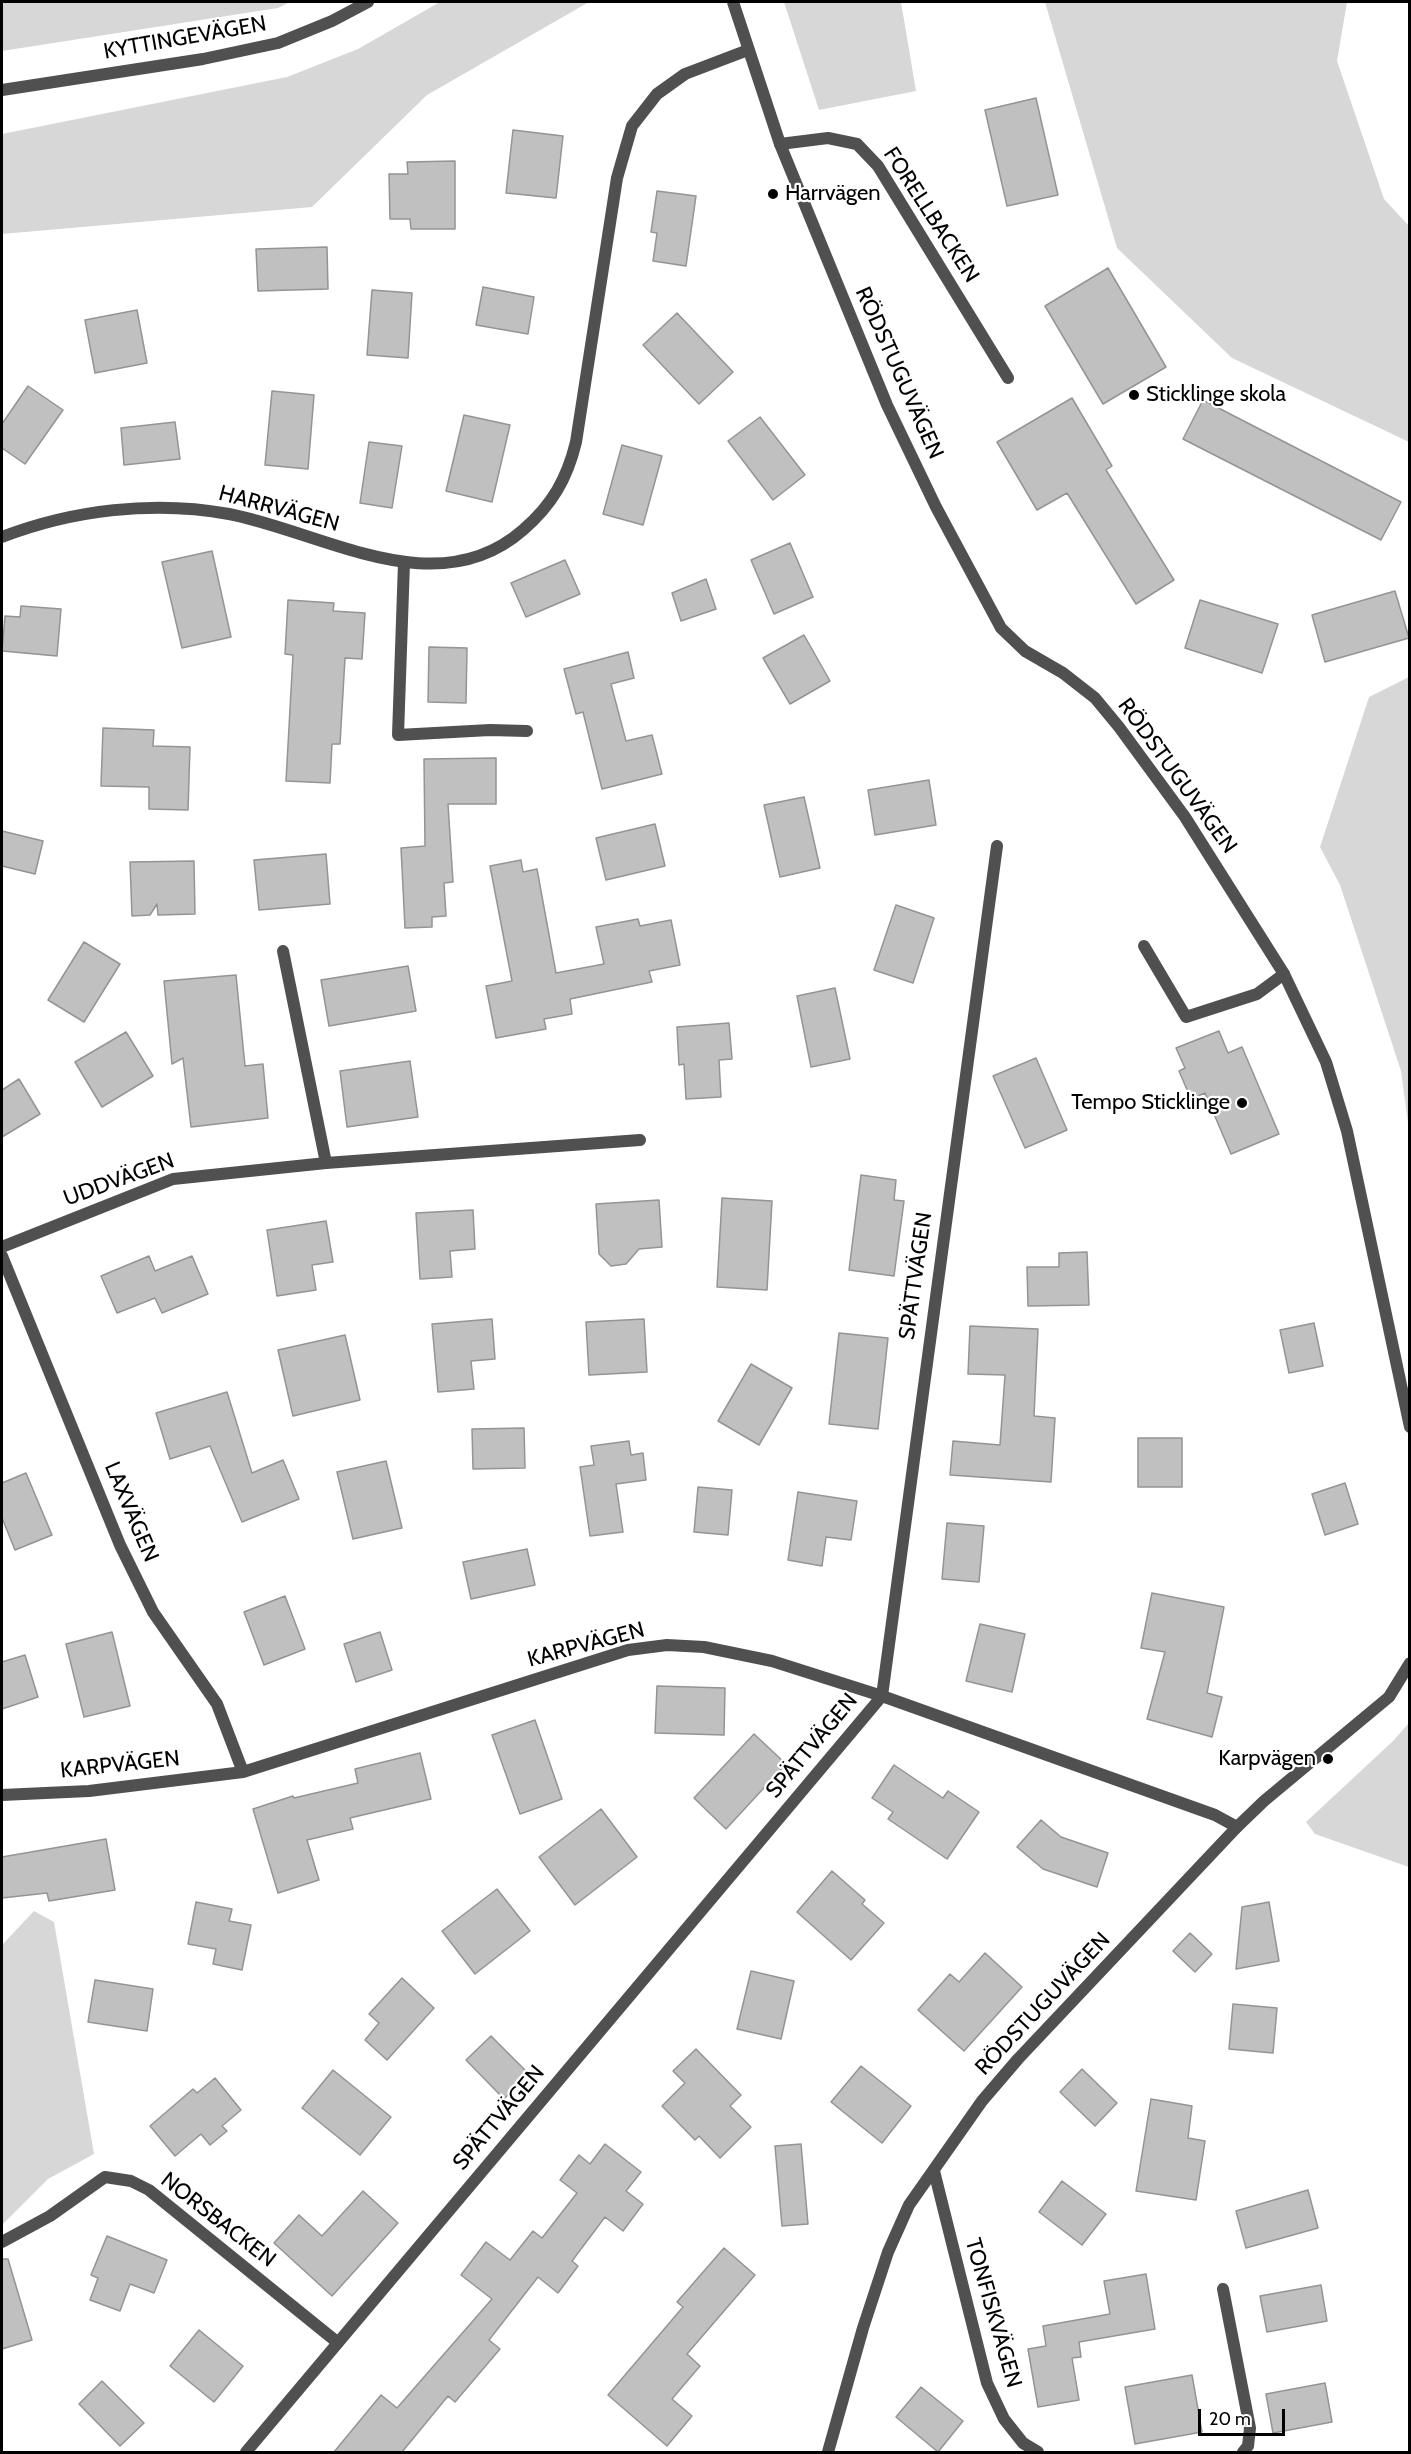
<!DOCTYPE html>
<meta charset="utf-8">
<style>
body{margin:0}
#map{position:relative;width:1411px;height:2454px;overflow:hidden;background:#fff;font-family:Cabin,sans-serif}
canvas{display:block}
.frame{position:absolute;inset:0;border:3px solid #000;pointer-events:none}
.scale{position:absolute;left:1198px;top:2409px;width:87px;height:27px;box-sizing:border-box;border:3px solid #000;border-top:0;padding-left:8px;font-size:18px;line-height:21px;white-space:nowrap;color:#000;-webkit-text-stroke:4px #fff;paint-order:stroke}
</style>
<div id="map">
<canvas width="1411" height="2454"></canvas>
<div class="frame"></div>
<div class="scale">20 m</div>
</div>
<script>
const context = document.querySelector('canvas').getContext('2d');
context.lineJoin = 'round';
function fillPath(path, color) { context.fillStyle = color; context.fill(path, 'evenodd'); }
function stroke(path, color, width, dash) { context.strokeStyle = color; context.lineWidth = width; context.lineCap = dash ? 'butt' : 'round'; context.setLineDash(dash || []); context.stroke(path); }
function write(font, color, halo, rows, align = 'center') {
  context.font = font + ' Cabin,sans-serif'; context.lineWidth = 4.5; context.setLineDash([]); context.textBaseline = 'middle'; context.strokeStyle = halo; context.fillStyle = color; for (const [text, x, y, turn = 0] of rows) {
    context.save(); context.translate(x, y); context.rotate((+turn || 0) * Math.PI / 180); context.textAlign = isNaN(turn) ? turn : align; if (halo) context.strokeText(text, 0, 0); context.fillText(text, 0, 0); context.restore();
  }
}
fillPath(new Path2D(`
 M 2,2 L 290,2 L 278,8 L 2,51 Z
 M 440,2 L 589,2 L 427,95 L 312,207 L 2,234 L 2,134 L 287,77 L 358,49 Z
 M 784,2 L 901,2 L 916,91 L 819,110 Z
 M 1045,2 L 1347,2 L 1337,61 L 1384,199 L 1409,226 L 1409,442 L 1232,358 L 1117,248 Z
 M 1409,677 L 1409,1130 L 1401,1071 L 1340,885 L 1320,847 L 1369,697 Z
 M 1409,1723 L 1409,1867 L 1315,1834 L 1306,1822 L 1393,1741 Z
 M 34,1911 L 54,1922 L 94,2154 L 48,2179 L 2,2225 L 2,1945 Z`), '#d7d7d7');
const building = new Path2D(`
 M 1036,98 L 1058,195 L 1007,206 L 985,110 Z
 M 513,130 L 563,136 L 556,198 L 506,193 Z
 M 455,161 L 455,229 L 411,229 L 410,219 L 390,219 L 389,174 L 408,174 L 407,162 Z
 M 657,191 L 696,196 L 686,266 L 653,261 L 657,233 L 651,232 Z
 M 327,247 L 328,289 L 258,291 L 256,249 Z
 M 1108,268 L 1166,367 L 1103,404 L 1045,306 Z
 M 483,287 L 534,297 L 528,334 L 476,325 Z
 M 372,290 L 412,293 L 408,358 L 367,355 Z
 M 137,310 L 147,363 L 95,373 L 85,320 Z
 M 677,313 L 733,372 L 699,404 L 643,345 Z
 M 28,386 L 63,410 L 25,464 L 2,448 L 2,424 Z
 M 272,391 L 314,395 L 308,469 L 265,465 Z
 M 1072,398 L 1112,466 L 1106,470 L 1174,580 L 1136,604 L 1067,493 L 1037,510 L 997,442 Z
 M 1203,400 L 1401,502 L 1381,540 L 1183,439 Z
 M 464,415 L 510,425 L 492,502 L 446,491 Z
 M 760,417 L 805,475 L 773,500 L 728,441 Z
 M 175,422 L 180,459 L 124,465 L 121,428 Z
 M 369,442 L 402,446 L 392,508 L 360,503 Z
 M 622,445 L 662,456 L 643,525 L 603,514 Z
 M 790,543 L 813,597 L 774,614 L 751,560 Z
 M 212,551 L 231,637 L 182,648 L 162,562 Z
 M 565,560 L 580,594 L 526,617 L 511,583 Z
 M 706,579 L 716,609 L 681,621 L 672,593 Z
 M 1395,591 L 1409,638 L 1325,662 L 1312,615 Z
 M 288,600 L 334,603 L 333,611 L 365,613 L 362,659 L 345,658 L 340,744 L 332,744 L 330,783 L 286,781 L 293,655 L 285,654 Z
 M 1200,600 L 1278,624 L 1262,673 L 1185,648 Z
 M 21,606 L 61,609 L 57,656 L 2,651 L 5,616 L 20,617 Z
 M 804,635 L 830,681 L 790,704 L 763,658 Z
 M 429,647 L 467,648 L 466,703 L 428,702 Z
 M 628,652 L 634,678 L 611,684 L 626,741 L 652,735 L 662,774 L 602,789 L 583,712 L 576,714 L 564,669 Z
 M 103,728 L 154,730 L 153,746 L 190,747 L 188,810 L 149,809 L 149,787 L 101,786 Z
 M 496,758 L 496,804 L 448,804 L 453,882 L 444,883 L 446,916 L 432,917 L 432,927 L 405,928 L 401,848 L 425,846 L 424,759 Z
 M 929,780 L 936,825 L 875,835 L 868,790 Z
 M 804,797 L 820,868 L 780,877 L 764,805 Z
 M 655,824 L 665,866 L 606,880 L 596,838 Z
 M 2,831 L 43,841 L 35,874 L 2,866 Z
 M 326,854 L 330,904 L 259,910 L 254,860 Z
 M 521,860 L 523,872 L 537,869 L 556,973 L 604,964 L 596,927 L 638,919 L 640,926 L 671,920 L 680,965 L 649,971 L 652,982 L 570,999 L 572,1014 L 544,1019 L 546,1029 L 496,1038 L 486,986 L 512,981 L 490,866 Z
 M 194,861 L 195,914 L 158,915 L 157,904 L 150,915 L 132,916 L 130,862 Z
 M 896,905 L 934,918 L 913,983 L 874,970 Z
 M 84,942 L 120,964 L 84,1022 L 48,1000 Z
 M 408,966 L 416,1011 L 329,1026 L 321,980 Z
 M 236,975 L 245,1066 L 263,1064 L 268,1118 L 191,1127 L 183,1058 L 172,1064 L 164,981 Z
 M 835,988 L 850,1059 L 811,1067 L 797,996 Z
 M 729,1023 L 732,1059 L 719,1060 L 721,1097 L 686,1099 L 684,1064 L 679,1065 L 677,1027 Z
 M 1219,1031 L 1228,1053 L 1242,1047 L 1279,1134 L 1231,1154 L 1205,1093 L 1191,1099 L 1179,1071 L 1185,1068 L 1176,1048 Z
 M 126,1032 L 153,1076 L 102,1107 L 75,1062 Z
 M 1036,1058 L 1067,1130 L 1025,1148 L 993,1076 Z
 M 410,1061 L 418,1117 L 347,1127 L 340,1071 Z
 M 19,1079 L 40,1114 L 2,1137 L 2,1090 Z
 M 861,1175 L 896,1180 L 894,1200 L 904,1201 L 894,1276 L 849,1270 Z
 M 722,1198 L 772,1201 L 767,1290 L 717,1287 Z
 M 659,1200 L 662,1247 L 639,1249 L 626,1264 L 611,1266 L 599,1254 L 596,1204 Z
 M 473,1210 L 475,1249 L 450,1251 L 452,1277 L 420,1279 L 416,1213 Z
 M 326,1221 L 333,1262 L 312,1265 L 316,1290 L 277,1296 L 267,1230 Z
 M 1087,1252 L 1089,1305 L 1028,1306 L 1027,1267 L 1059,1267 L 1059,1253 Z
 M 149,1256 L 155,1271 L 192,1256 L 208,1294 L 162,1313 L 155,1298 L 117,1313 L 101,1276 Z
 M 492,1319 L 495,1359 L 471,1361 L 474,1389 L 438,1392 L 432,1324 Z
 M 644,1319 L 647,1372 L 589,1375 L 586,1322 Z
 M 1314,1323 L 1323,1366 L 1289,1373 L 1280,1330 Z
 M 970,1326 L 1038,1329 L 1034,1416 L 1055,1418 L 1051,1482 L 950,1475 L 953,1441 L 1000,1445 L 1005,1375 L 968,1374 Z
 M 839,1333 L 888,1338 L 878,1429 L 829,1424 Z
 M 345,1335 L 360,1400 L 293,1416 L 278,1350 Z
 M 751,1364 L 792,1388 L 759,1445 L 718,1421 Z
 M 227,1392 L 252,1473 L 283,1460 L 299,1499 L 242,1522 L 210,1446 L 170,1459 L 156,1413 Z
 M 524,1428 L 525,1468 L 473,1469 L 472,1429 Z
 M 1138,1438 L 1182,1438 L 1182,1487 L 1138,1487 Z
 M 629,1441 L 631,1455 L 643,1453 L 646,1480 L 616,1484 L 623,1532 L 590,1536 L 580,1467 L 594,1465 L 591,1446 Z
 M 386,1461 L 402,1528 L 353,1539 L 337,1472 Z
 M 26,1473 L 52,1535 L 15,1550 L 2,1518 L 2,1483 Z
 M 1345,1483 L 1358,1524 L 1325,1535 L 1312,1494 Z
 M 698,1487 L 732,1490 L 728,1535 L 694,1532 Z
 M 798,1492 L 857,1501 L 851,1540 L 826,1537 L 822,1566 L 788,1560 Z
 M 947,1523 L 984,1526 L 979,1582 L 942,1579 Z
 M 527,1549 L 535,1585 L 471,1599 L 463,1562 Z
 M 1152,1593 L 1224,1607 L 1207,1693 L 1222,1697 L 1212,1737 L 1147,1719 L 1165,1652 L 1141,1648 Z
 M 285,1596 L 305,1649 L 264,1665 L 244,1612 Z
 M 980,1624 L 1025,1634 L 1012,1692 L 966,1681 Z
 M 112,1632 L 130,1706 L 84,1717 L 66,1644 Z
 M 380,1632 L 392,1670 L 356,1682 L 344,1644 Z
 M 25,1655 L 38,1697 L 2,1709 L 2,1662 Z
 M 657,1686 L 725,1688 L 724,1735 L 655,1733 Z
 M 535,1720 L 562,1799 L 520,1814 L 492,1735 Z
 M 754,1734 L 786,1764 L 726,1829 L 694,1798 Z
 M 420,1753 L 431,1799 L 350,1818 L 353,1829 L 307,1840 L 319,1880 L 278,1893 L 253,1809 L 293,1796 L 294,1798 L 358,1783 L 355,1769 Z
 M 894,1765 L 943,1798 L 948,1791 L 979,1812 L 947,1859 L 888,1819 L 893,1812 L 872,1798 Z
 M 601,1809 L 637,1857 L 575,1905 L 539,1857 Z
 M 1041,1820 L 1061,1837 L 1108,1853 L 1097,1887 L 1043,1869 L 1017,1847 Z
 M 106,1839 L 115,1890 L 49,1901 L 47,1893 L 2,1898 L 2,1857 Z
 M 832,1871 L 865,1900 L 862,1904 L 884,1923 L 851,1960 L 797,1912 Z
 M 497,1889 L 530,1931 L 475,1974 L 442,1931 Z
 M 196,1902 L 232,1909 L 229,1921 L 251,1925 L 242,1970 L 213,1964 L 216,1949 L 188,1944 Z
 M 1269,1902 L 1279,1961 L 1236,1969 L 1242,1907 Z
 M 1190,1933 L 1212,1954 L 1195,1972 L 1173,1951 Z
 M 985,1953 L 1022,1987 L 964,2051 L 918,2010 L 950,1974 L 959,1982 Z
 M 751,1971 L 794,1981 L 781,2039 L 737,2029 Z
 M 402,1978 L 434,2008 L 387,2060 L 365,2040 L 379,2023 L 369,2014 Z
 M 95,1980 L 153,1989 L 147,2031 L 88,2022 Z
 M 1233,2004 L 1277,2008 L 1273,2053 L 1229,2049 Z
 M 491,2036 L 529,2074 L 504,2099 L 466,2060 Z
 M 696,2049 L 741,2095 L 730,2106 L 751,2127 L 720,2158 L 699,2136 L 695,2140 L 662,2106 L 685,2083 L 673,2071 Z
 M 861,2066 L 911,2106 L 882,2143 L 831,2102 Z
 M 1082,2069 L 1117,2103 L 1095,2126 L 1060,2092 Z
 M 333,2070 L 391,2117 L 360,2155 L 302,2108 Z
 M 215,2078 L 241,2110 L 222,2126 L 227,2131 L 210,2145 L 201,2134 L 175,2156 L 150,2126 L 193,2089 L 197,2093 Z
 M 1151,2099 L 1192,2106 L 1188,2138 L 1205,2141 L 1196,2200 L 1136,2191 Z
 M 605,2144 L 641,2172 L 626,2191 L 643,2204 L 623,2231 L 605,2217 L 572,2261 L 578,2266 L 558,2293 L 538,2277 L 489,2340 L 500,2349 L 455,2402 L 448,2396 L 402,2452 L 334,2452 L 381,2395 L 397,2408 L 492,2299 L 461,2275 L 486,2242 L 510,2260 L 533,2231 L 542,2238 L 577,2193 L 560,2180 L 579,2155 L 590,2164 Z
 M 801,2144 L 808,2224 L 782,2226 L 775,2146 Z
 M 1062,2181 L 1106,2214 L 1082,2245 L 1039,2212 Z
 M 1308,2190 L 1318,2228 L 1246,2248 L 1236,2211 Z
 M 363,2191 L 398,2223 L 332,2296 L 274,2243 L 299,2215 L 322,2236 Z
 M 107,2236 L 167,2260 L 154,2293 L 130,2284 L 120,2311 L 90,2300 L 98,2278 L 91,2275 Z
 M 724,2248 L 755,2275 L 687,2354 L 700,2366 L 672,2399 L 692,2416 L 667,2446 L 608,2395 L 683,2307 L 677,2302 Z
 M 2,2259 L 8,2259 L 32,2340 L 2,2349 Z
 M 1146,2274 L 1155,2329 L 1079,2342 L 1081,2357 L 1072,2358 L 1079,2400 L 1038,2407 L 1028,2349 L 1046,2346 L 1043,2326 L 1110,2314 L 1104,2281 Z
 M 1321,2285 L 1327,2321 L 1267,2332 L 1260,2296 Z
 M 199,2330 L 243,2366 L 214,2402 L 170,2366 Z
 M 1192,2375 L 1202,2432 L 1135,2444 L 1125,2387 Z
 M 102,2381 L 144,2423 L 120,2446 L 79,2404 Z
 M 1325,2383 L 1332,2422 L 1273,2433 L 1266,2394 Z
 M 921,2387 L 963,2421 L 938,2452 L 896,2417 Z`);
fillPath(building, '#c0c0c0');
stroke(building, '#949494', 1.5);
stroke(new Path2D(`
 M 404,563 L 398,735 L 490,730 L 527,731
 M 1144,946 L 1186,1017 L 1257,994 L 1284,974
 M 283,951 L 326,1163`), '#505050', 12);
stroke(new Path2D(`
 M 2,90 L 203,59 L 278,43 L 332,21 L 368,2
 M 780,144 L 828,138 L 857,144 L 878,166 L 1008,378
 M 2,537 C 72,510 154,500 229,514 C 323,532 436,606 523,530 C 552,505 567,479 576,442 L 617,178 L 632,126 L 657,94 L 685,74 L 748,50
 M 2,1247 L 173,1179 L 326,1163 L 640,1140
 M 2,1256 L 120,1545 L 153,1612 L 217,1704 L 243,1772
 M 2,1795 L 89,1791 L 243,1772 L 628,1650 L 667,1645 L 704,1647 L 772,1661 L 882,1696 L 1215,1815 L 1237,1827
 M 934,2171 L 987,2383 L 1004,2419 L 1023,2443 L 1038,2452
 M 2,2242 L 50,2216 L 105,2177 L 131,2181 L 149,2190 L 337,2342
 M 1223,2289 L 1250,2428 L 1248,2446 L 1243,2452
 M 246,2452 L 882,1696 L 997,846`), '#505050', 12);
stroke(new Path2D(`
 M 733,2 L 780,144 L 887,405 L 936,507 L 1001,628 L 1025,651 L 1063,673 L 1095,698 L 1119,727 L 1185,817 L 1284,974 L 1326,1062 L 1347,1131 L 1410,1427
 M 828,2452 L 863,2328 L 888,2252 L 909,2205 L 982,2101 L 1018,2059 L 1237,1827 L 1264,1801 L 1389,1697 L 1410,1663`), '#505050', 12);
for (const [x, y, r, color] of [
 [773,194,6,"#000"],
 [1134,395,6,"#000"],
 [1242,1103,6,"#000"],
 [1328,1759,6,"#000"]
]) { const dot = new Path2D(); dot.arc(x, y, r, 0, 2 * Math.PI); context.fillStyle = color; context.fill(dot); stroke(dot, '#fff', 2); }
write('22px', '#000', '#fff', [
 ["KYTTINGEVÄGEN",185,38,-10],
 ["FORELLBACKEN",931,215,57],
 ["RÖDSTUGUVÄGEN",899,373,66],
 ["HARRVÄGEN",279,509,15],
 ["RÖDSTUGUVÄGEN",1177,776,54],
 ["UDDVÄGEN",119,1180,-20],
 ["SPÄTTVÄGEN",916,1276,-82],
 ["LAXVÄGEN",131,1512,67],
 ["KARPVÄGEN",586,1645,-15],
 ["SPÄTTVÄGEN",812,1746,-50],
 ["KARPVÄGEN",120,1765,-6],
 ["RÖDSTUGUVÄGEN",1043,2004,-47],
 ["SPÄTTVÄGEN",499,2118,-50],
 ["NORSBACKEN",218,2220,38],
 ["TONFISKVÄGEN",993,2313,74]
]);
write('22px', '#000', '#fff', [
 ["Harrvägen",785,194],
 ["Sticklinge skola",1146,395],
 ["Tempo Sticklinge",1230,1103,"right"],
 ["Karpvägen",1316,1759,"right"]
], 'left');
</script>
